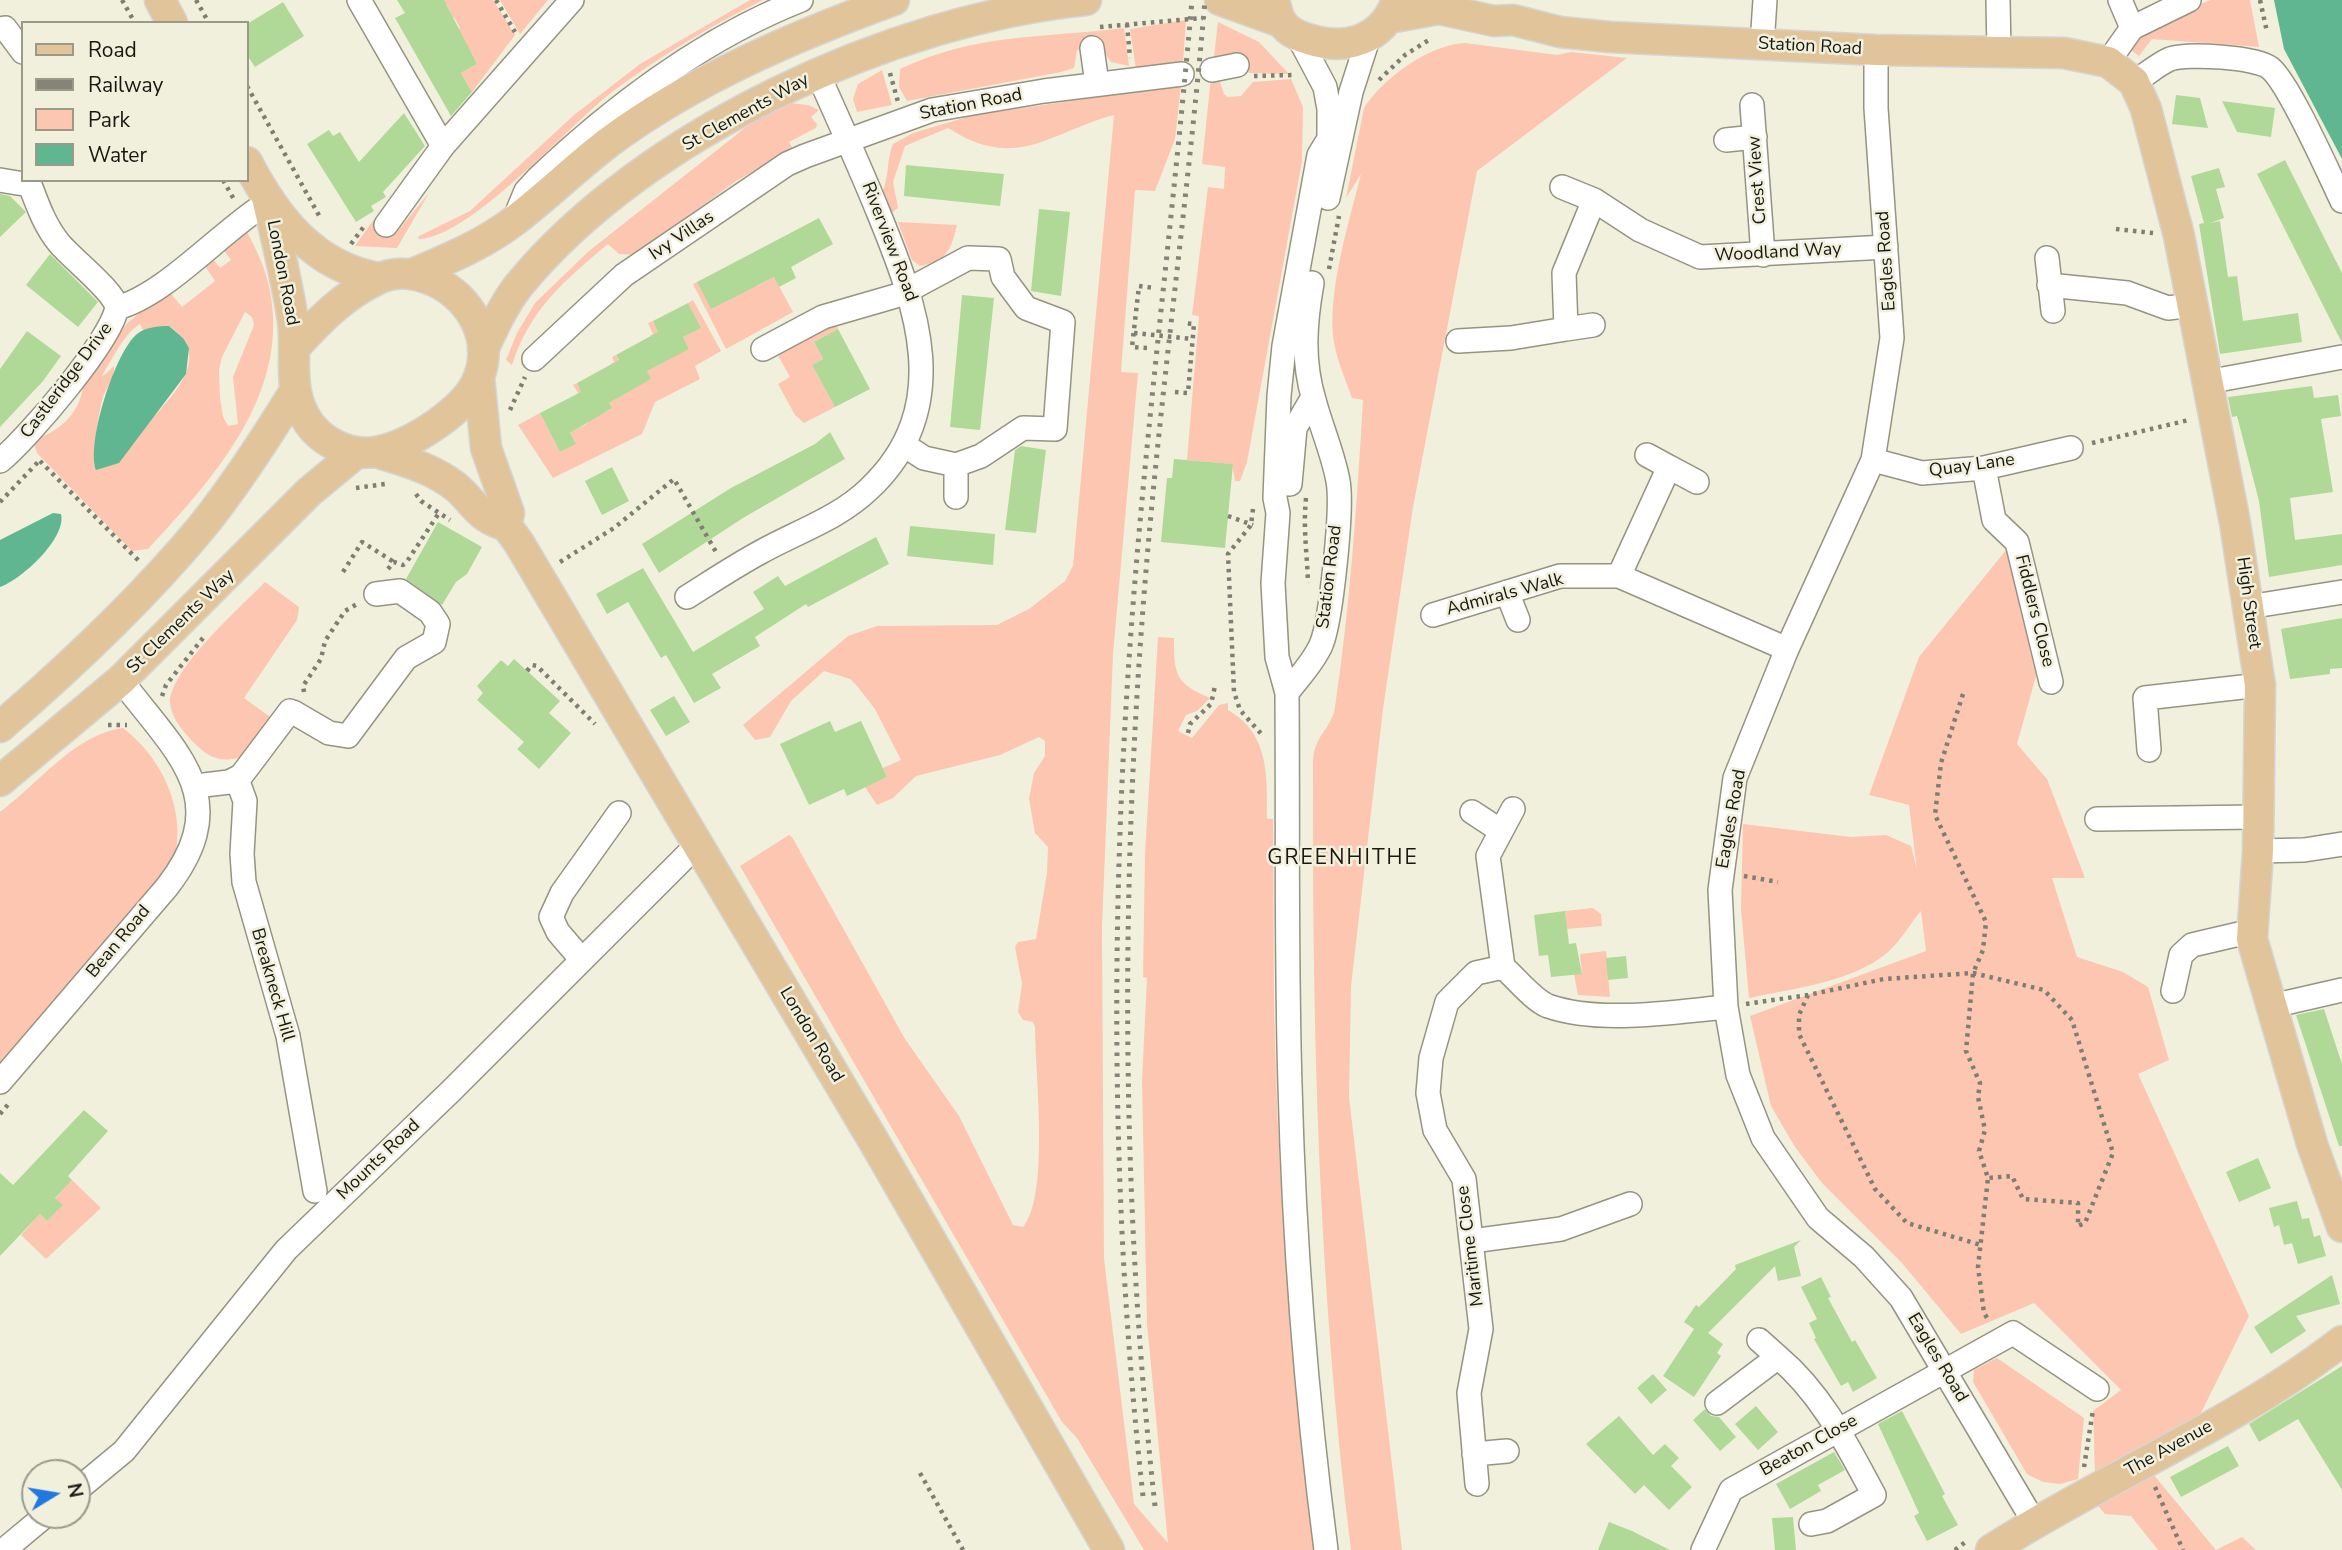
<!DOCTYPE html>
<style>
body{margin:0}
#map{position:relative;width:2342px;height:1550px;overflow:hidden;background:#f1f0dd;font-family:"Nunito Sans",sans-serif}
canvas{display:block}
.legend{position:absolute;left:21px;top:21px;width:228px;height:161px;box-sizing:border-box;background:#f1f0dd;border:2px solid #9a9a8b;margin:0;padding:9px 12px;list-style:none;font-size:21px;color:#181811}
.legend li{display:flex;align-items:center;gap:14px;height:35px}
.legend b{width:35px;border:2px solid #9a9a8b}
.north{position:absolute;left:21px;top:1459px;width:70px;height:70px;box-sizing:border-box;background:#f1f0dd;border:2px solid #9a9a8b;border-radius:50%;rotate:79deg;font-size:19px;font-weight:700;line-height:28px;text-align:center;color:#181811}
.north::after{content:'';display:block;margin:auto;width:24px;height:32px;background:#2278e2;clip-path:polygon(50% 0,100% 100%,50% 72%,0 100%)}
</style>
<div id="map">
<canvas width="2342" height="1550"></canvas>
<ul class="legend">
<li><b style="height:9px;background:#e2c49b"></b>Road</li>
<li><b style="height:9px;background:#848477"></b>Railway</li>
<li><b style="height:19px;background:#fdc6b1"></b>Park</li>
<li><b style="height:19px;background:#61b692"></b>Water</li>
</ul>
<div class="north">N</div>
</div>
<script>
const g = document.querySelector('canvas').getContext('2d');
g.lineJoin = 'round';
function paint(path, color) {
  g.fillStyle = color;
  g.fill(path, 'evenodd');
}
function strokePath(path, color, width, dash) {
  g.strokeStyle = color;
  g.lineWidth = width;
  g.lineCap = dash ? 'butt' : 'round';
  g.setLineDash(dash || []);
  g.stroke(path);
}
function write(font, color, halo, rows, align = 'center') {
  g.font = font + ' "Nunito Sans",sans-serif';
  g.lineWidth = 5;
  g.setLineDash([]);
  g.textBaseline = 'middle';
  g.strokeStyle = halo;
  g.fillStyle = color;
  for (const [text, x, y, turn = 0] of rows) {
    g.save();
    g.translate(x, y);
    g.rotate((+turn || 0) * Math.PI / 180);
    g.textAlign = isNaN(turn) ? turn : align;
    if (halo) g.strokeText(text, 0, 0);
    g.fillText(text, 0, 0);
    g.restore();
  }
}
paint(new Path2D(`
 M437 0H493L515 35 472 92 461 73 477 64 470 51 449 34 460 28 454 17 442 24 440 20 451 13 447 5 442 8Z
 M500 0H548L520 34Z
 M750 0H763C710 26 659 57 612 92 568 126 469 239 418 239L419 236 470 211 574 115 640 64Z
 M2211 0H2250L2259 47 2152 39 2139 56 2131 50C2140 21 2185 11 2211 0Z
 M1186 20 1183 62 1136 69 1130 29Z
 M1218 22 1259 42 1289 74 1249 73 1243 57H1214Z
 M1124 28 1129 66 1111 62 1106 55 1102 56 1101 47 1077 50 1074 68 1061 72 907 101 899 87 900 69C976 33 1044 38 1124 28Z
 M1465 43 1557 55 1571 52 1627 58 1477 171 1413 507 1383 709 1351 986 1349 1097 1402 1550H1351C1318 1284 1312 1027 1313 760 1315 734 1332 728 1335 707 1350 606 1357 503 1363 400L1352 398C1345 378 1335 356 1333 335 1329 286 1349 222 1361 174L1346 198 1364 108C1382 79 1430 44 1465 43Z
 M882 70 892 105 857 112 853 99 858 84Z
 M1211 77 1219 79 1224 94 1228 97 1241 96 1253 82 1291 79 1303 107 1302 161 1247 462 1240 481H1235L1232 464 1187 460 1199 316 1192 315 1208 187 1224 189 1225 167 1202 164Z
 M1181 85 1175 139 1155 191 1135 190 1121 372 1138 373 1113 654 1102 927 1104 1259 1134 1504 1168 1543 1147 1324 1142 1081 1147 978 1143 977 1145 854 1158 637 1174 638C1174 675 1175 683 1210 698L1197 711 1186 715 1178 731 1192 738 1219 705 1228 703V710C1270 734 1267 777 1267 819H1273C1274 894 1273 968 1275 1042 1279 1212 1295 1381 1314 1550H1144L1077 1438 1062 1422 740 866 789 835 792 837 905 1039 959 1116 1013 1225 1023 1227C1050 1195 1035 1072 1035 1027L1033 1022 1023 1020 1018 1012 1022 984 1015 947 1018 942 1036 939 1047 873 1048 847 1035 833 1029 799 1034 773 1045 756V741L1039 737 1000 755 916 776 893 798 877 805 865 787 887 777 883 768 901 760 875 709 857 686 850 679 824 671 791 701 770 737 755 740 743 725 848 636 877 626 997 625 1029 609 1065 581 1073 566 1114 115C1048 133 1017 172 948 128L905 146 893 182 898 208 888 216 880 197C891 175 885 165 893 144L913 133 974 115Z
 M789 103 808 105 819 110 811 117 817 124 816 128 789 142 793 149 736 181 636 255 619 254 608 244C564 281 530 309 512 365L506 360 517 333 535 303 589 251 750 124Z
 M429 193 397 248 355 246 375 218 395 234Z
 M898 222 957 225C951 250 947 261 920 266L912 260Z
 M244 226C252 242 261 258 266 275 298 385 217 475 148 549L132 551 37 453 34 443C40 436 46 436 53 431 72 420 84 400 83 379L121 329 167 289 182 307 215 281 205 266 213 259 220 268 231 260 221 246 236 240ZM245 312 252 317 254 325 233 377 238 424 228 426 223 417 220 398 219 370 222 357ZM140 324 143 330 169 326C215 357 172 395 148 424 141 432 133 447 124 453 116 459 104 462 94 466 95 444 97 418 103 397 107 386 115 378 114 366L102 377 103 374C114 356 124 334 140 324Z
 M743 260 757 286 774 277 793 312 726 349 693 284 697 282 711 308 747 290 733 263Z
 M693 300 721 351 695 366 700 379 655 402 642 434 553 478 518 425 540 413 560 452 575 444 570 433 588 423 574 396 578 393 573 385 577 383 591 410 603 413 611 409 609 403 626 393 611 364 614 362 612 357 616 355 633 388 650 379 647 371 664 362 650 336 653 334 648 323 653 321 671 357 689 349 683 337 700 328 688 303Z
 M834 320 838 329 814 342 823 359 812 365 835 407 804 423 795 415 778 384 790 377 776 352Z
 M2007 549 2036 676 2017 744 2047 779 2085 878H2052L2077 957 2123 972 2148 987 2169 1060 2138 1074 2249 1316 2197 1421 2095 1474 2093 1411 2121 1390 2034 1303 1961 1334 1902 1263 1822 1183 1795 1147 1771 1106 1750 1016 1926 951 1921 911C1910 924 1900 942 1887 953 1850 983 1794 988 1749 998L1741 909 1743 824 1851 837 1886 835 1911 846 1917 870 1909 805 1869 795 1919 657Z
 M265 582 299 607 297 620 244 698 273 719 239 764 238 758C216 763 206 755 191 740 182 730 171 717 170 703 169 670 242 606 265 582Z
 M123 728C166 761 191 820 170 871L0 1072V812C38 784 75 734 123 728Z
 M1593 908 1601 914 1602 926 1567 929 1565 911Z
 M1606 951 1610 997 1578 995 1574 974 1582 973 1580 954Z
 M72 1180 101 1208 46 1259 21 1235 40 1214 47 1221 62 1205 55 1198Z
 M1997 1358 2084 1418 2078 1479 2060 1484 2043 1482 2027 1474 1973 1382 1974 1370Z
 M2153 1474 2216 1550 2242 1537 2256 1550H2158L2131 1516 2105 1514 2090 1496Z`), '#fdc6b1');
paint(new Path2D(`
 M2274 0H2342V159L2284 49Z
 M169 326 183 338 189 348 186 374 119 463 96 470C86 443 115 352 137 334 145 327 159 326 169 326Z
 M53 513 61 514C67 538 21 580 0 587V540Z`), '#61b692');
paint(new Path2D(`
 M397 0H444L477 64 461 73 472 92 451 116 395 18 405 13Z
 M283 2 304 36 255 67 247 55V24Z
 M2176 95 2200 98 2208 128 2172 124Z
 M2222 101 2275 108 2271 137 2237 132Z
 M404 113 425 146 383 192 386 197 371 206 374 211 356 222 307 144 329 130 333 136 340 132 359 162Z
 M2285 160 2342 273V343L2257 174Z
 M906 165 1004 174 1000 206 904 196Z
 M2219 168 2225 187 2216 189 2224 218 2210 223 2220 221 2228 277 2237 276 2243 321 2298 313 2302 342 2220 354 2199 224 2204 223 2191 176Z
 M0 194 10 196 26 212 0 237Z
 M1039 209 1070 212 1061 296 1031 291Z
 M819 218 833 244 791 267 796 278 779 287 774 277 711 309 697 282Z
 M50 254 98 302 78 327 26 285Z
 M962 295 994 298 980 430 950 427Z
 M688 303 701 328 683 337 689 349 647 371 651 379 609 403 612 408 570 433 576 444 560 452 540 413 581 392 577 383 619 360 616 355 658 332 653 321Z
 M838 329 870 389 835 407 812 365 823 359 814 342Z
 M27 331 61 356 43 381 0 427V369Z
 M2312 386 2314 398 2338 395 2341 416 2321 419 2333 492 2290 498 2295 540 2342 534V565L2269 577 2259 501 2237 416 2232 417 2228 397Z
 M830 432 845 459 743 518 659 573 642 544 731 488 815 444Z
 M1021 446 1046 450 1036 533 1005 530 1015 450Z
 M1174 459 1233 464 1225 548 1161 542 1167 478H1172Z
 M612 467 629 501 602 515 585 481Z
 M438 522 482 547 467 574 456 582 442 605 406 579Z
 M910 526 995 534 993 565 907 556Z
 M876 537 889 564 808 607 806 604 755 637 760 646 712 674 721 688 694 703 666 655 661 658 628 602 607 614 596 594 643 568 693 652 764 609 753 592 778 576 785 586Z
 M2342 618V668L2330 669V674L2290 679 2281 629Z
 M514 659 560 701 549 713 571 733 539 769 517 749 524 742 477 700 483 693 477 686 501 660 508 666Z
 M674 696 690 722 666 736 650 710Z
 M830 721 835 732 861 721 887 777 847 796 844 789 809 805 780 744Z
 M1565 911 1569 944 1576 943 1582 974 1551 977 1548 955 1539 956 1534 915Z
 M1626 956 1628 978 1608 980 1606 958Z
 M2324 1009 2342 1064V1146H2339L2296 1015Z
 M84 1110 108 1131 68 1176 72 1180 55 1198 63 1205 47 1221 40 1214 0 1256V1173L13 1185Z
 M2258 1158 2271 1188 2239 1202 2226 1172Z
 M2297 1201 2302 1219 2309 1218 2314 1237 2320 1235 2326 1256 2298 1264 2292 1243 2284 1245 2279 1225 2274 1227 2269 1208Z
 M1801 1240 1794 1247 1801 1276 1778 1281 1775 1266 1708 1333 1723 1344 1717 1353 1721 1356 1694 1397 1663 1376 1694 1329 1684 1322 1696 1305 1699 1307 1736 1269 1735 1265Z
 M2332 1275 2340 1304 2296 1316 2306 1331 2271 1354 2254 1327Z
 M1821 1277 1831 1297 1828 1298 1852 1342 1855 1340 1877 1378 1853 1392 1848 1382 1841 1386 1814 1339 1816 1338 1809 1323 1817 1319 1801 1287Z
 M2342 1366V1490L2298 1419 2259 1442 2249 1424Z
 M1653 1374 1667 1390 1651 1404 1637 1388Z
 M1756 1406 1778 1432 1758 1450 1735 1424Z
 M1705 1409 1711 1416 1719 1417 1736 1437 1720 1451 1693 1420Z
 M1902 1411 1945 1494 1942 1496 1958 1525 1927 1541 1914 1516 1919 1513 1878 1424Z
 M1619 1416 1653 1455 1665 1444 1679 1458 1671 1466 1692 1487 1669 1510 1644 1485 1635 1494 1586 1444Z
 M2228 1446 2239 1466 2181 1497 2170 1477Z
 M1834 1452 1845 1470 1818 1485 1821 1491 1790 1509 1776 1484Z
 M1793 1517 1796 1550H1775L1772 1518Z
 M1609 1522 1632 1531 1670 1550H1598Z`), '#b0d997');
const minor = new Path2D(`
 M359 0 443 146
 M1998 0 1999 52
 M2120 0 2132 28
 M0 29 5 28 23 52
 M1298 36 1325 87 1329 109V152
 M1762 45 1765 0
 M1092 48 1097 84
 M1876 50V108L1892 338 1873 460 1787 649 1735 778 1720 890 1726 1007 1738 1075 1763 1138 1818 1218 1864 1257 1901 1298 2034 1522
 M2108 62 2132 28 2189 0
 M1212 70 1237 65
 M2134 82C2146 75 2158 64 2170 59 2188 53 2256 57 2270 68 2289 83 2329 174 2342 201
 M1752 105 1763 255
 M1726 140 1755 137
 M0 180 30 185C38 206 45 226 59 243 72 259 113 290 117 307 112 340 28 438 0 461
 M1562 187 1594 200
 M1328 198 1351 92 1369 36
 M514 220 526 191 538 178C615 105 702 39 801 0
 M386 225 443 146 572 0
 M2047 258 2053 311
 M2049 285 2127 293 2168 308 2192 305
 M117 308C166 295 222 230 268 202
 M1566 329 1593 325
 M1458 341 1511 338 1566 329 1564 273 1594 200 1640 230 1700 257 1886 247
 M763 349 823 317 899 295 968 258 999 259 1003 277 1026 308 1063 322 1055 429 1023 428 981 456 956 465
 M534 359 624 275 787 164 805 156 932 110 1044 91 1182 74
 M2207 382 2342 357
 M904 445 924 458 956 465V497
 M1647 455 1669 467
 M1873 460 1922 473 1984 468 2071 448
 M1984 468 1994 520 2017 542 2051 682
 M1290 484 1295 428 1313 397
 M1619 576 1669 467 1697 482
 M1507 592 1518 620
 M687 597C711 582 735 566 759 553 796 532 838 519 869 489 955 408 917 307 879 214 860 167 839 121 818 74
 M2248 607 2342 592
 M1433 615 1560 576H1619L1787 649
 M1287 693C1298 678 1313 663 1321 645 1331 622 1343 507 1338 481 1333 453 1321 427 1314 400 1302 360 1305 323 1312 283
 M293 712 329 733 348 736 406 658 434 642 438 624 430 612 400 591 376 594
 M2149 750 2145 698 2260 685
 M237 779 245 801 242 854 244 882 288 1036 315 1191
 M196 786 229 782 241 776 290 711
 M1513 809 1488 856 1503 967C1516 978 1533 1000 1548 1006 1600 1024 1673 1012 1726 1007
 M1472 812 1501 831
 M2097 819 2257 817
 M2258 851 2304 850 2342 844
 M582 960 558 932 551 917 562 893 619 813
 M2173 991 2181 955 2192 945 2252 931
 M2272 1006 2342 990
 M0 1082 167 887C236 798 176 753 121 680
 M1472 1241 1561 1229 1630 1204
 M1759 1340 1778 1357
 M1717 1403 1778 1357C1822 1394 1847 1445 1874 1495L1827 1521 1811 1524
 M1474 1454 1507 1451
 M1477 1484 1469 1393 1481 1329 1464 1179 1435 1130 1428 1093 1431 1058 1447 1002 1476 973 1503 967
 M77 1490 124 1451 286 1250 451 1091 698 844
 M4 1550 46 1515
 M1326 1550C1306 1396 1294 1241 1290 1085 1286 955 1288 824 1287 693L1277 657 1273 583 1278 513 1275 498 1279 396 1284 346 1319 155 1327 142
 M1703 1550 1731 1490 2013 1333 2097 1389`);
const major = new Path2D(`
 M160 0 172 23
 M1220 0 1281 22
 M1274 0C1276 6 1277 15 1281 21 1286 30 1298 36 1308 39 1345 51 1383 41 1397 0
 M1389 18 1439 9 1494 21 1513 20 1560 32 1610 37 1876 50 2064 53 2108 62 2134 82 2146 109 2179 236 2235 523 2260 685 2258 851 2252 939 2312 1144 2342 1227
 M247 162C276 218 314 267 379 278
 M268 202C277 241 287 281 293 321 297 353 288 386 304 415 318 442 351 458 380 451 412 444 467 410 479 377 494 337 469 297 434 281 415 273 397 270 378 279 344 295 321 319 296 346
 M415 273C450 258 484 244 514 221 547 196 576 167 609 142 694 79 795 36 894 0
 M483 350C493 328 504 304 519 285 644 133 893 19 1086 0
 M479 377 486 448 509 513 506 525
 M376 452C404 461 432 468 456 487 475 503 480 520 506 525L519 543 876 1145 1109 1550
 M0 727C71 666 141 600 201 528 236 485 266 438 295 391
 M0 781 121 680 309 492 355 454
 M1991 1550C2105 1477 2234 1425 2342 1341`);
strokePath(minor, '#959482', 26);
strokePath(major, '#d5d5d4', 33);
strokePath(new Path2D(`
 M122 0 135 23
 M196 0 209 23
 M496 0 515 32
 M2260 0 2267 32
 M1127 24 1130 58
 M1100 27 1203 18
 M890 73 898 102
 M1254 76 1294 75
 M1379 80 1405 55 1432 38
 M247 86 321 219
 M223 180 235 201
 M2116 229 2153 233
 M351 244 365 225
 M1329 269 1339 216
 M1147 348 1132 347 1139 286 1154 288
 M1175 392 1188 393 1194 324 1183 323
 M510 410 525 377
 M2092 443 2189 420
 M40 461 139 561
 M356 488 385 484
 M416 494 421 501 450 520
 M1306 498C1303 530 1307 551 1308 583
 M0 502 40 460
 M1253 509 1251 525 1228 554 1234 692 1240 710 1264 737
 M1228 516 1253 525
 M560 562 614 528 674 479 716 552
 M388 569 394 562 403 565 406 563 439 513
 M343 572 362 542 394 562
 M527 671 532 665 537 666 595 724
 M304 692 303 686 321 659 325 641 345 611 357 604
 M1963 694 1941 763 1935 815 1986 922 1983 950 1973 973 1966 1051 1980 1083 1978 1097 1985 1130 1979 1151 1988 1178 1978 1267 1984 1313 1989 1321
 M162 696 166 685 203 638
 M108 725H127
 M1188 733 1190 724 1211 704 1215 686
 M1744 876 1778 882
 M1808 995 1799 1015V1034L1875 1189 1907 1223 1981 1245
 M1746 1004 1808 995 1884 979 1973 973 2044 990 2072 1020 2113 1153 2085 1223 2078 1226V1203L2023 1199 2012 1176 1988 1178
 M0 1114 11 1101
 M2084 1467 2093 1410
 M920 1473 963 1550
 M2155 1487 2183 1550
 M1955 1550 1968 1540`), '#7f7e72', 4.5, [3.5, 5]);
strokePath(minor, '#fff', 23);
strokePath(major, '#e2c49b', 30);
strokePath(new Path2D(`
 M1143 1496C1112 1219 1110 939 1129 660 1144 440 1173 220 1192 0
 M1155 1506C1120 1192 1120 873 1147 559 1163 372 1189 187 1205 0`), '#848477', 5, [3.5, 7]);
strokePath(new Path2D(`
 M1134 333 1193 339`), '#7f7e72', 4.5, [3.5, 5]);
write('18px', '#181811', '#f1f0dd', [
 ["Station Road",1810,47,3],
 ["Station Road",971,105,-11],
 ["St Clements Way",746,113,-29],
 ["Crest View",1758,180,-94],
 ["Ivy Villas",682,236,-34],
 ["Riverview Road",889,242,69],
 ["Woodland Way",1778,253,-3],
 ["Eagles Road",1887,261,-94],
 ["London Road",282,273,79],
 ["Castleridge Drive",67,381,-53],
 ["Quay Lane",1972,466,-8],
 ["Station Road",1330,577,-83],
 ["Admirals Walk",1505,595,-15],
 ["High Street",2248,603,82],
 ["Fiddlers Close",2034,611,76],
 ["St Clements Way",181,622,-44],
 ["Eagles Road",1732,819,-80],
 ["Bean Road",119,942,-50],
 ["Breakneck Hill",272,985,74],
 ["London Road",811,1035,59],
 ["Mounts Road",379,1160,-44],
 ["Maritime Close",1471,1246,-97],
 ["Eagles Road",1937,1358,59],
 ["Beaton Close",1809,1446,-29],
 ["The Avenue",2169,1449,-29]
]);
g.letterSpacing = '2px';
write('21px', '#181811', '#f1f0dd', [
 ["GREENHITHE",1343,859]
]);
g.letterSpacing = '0px';
</script>
